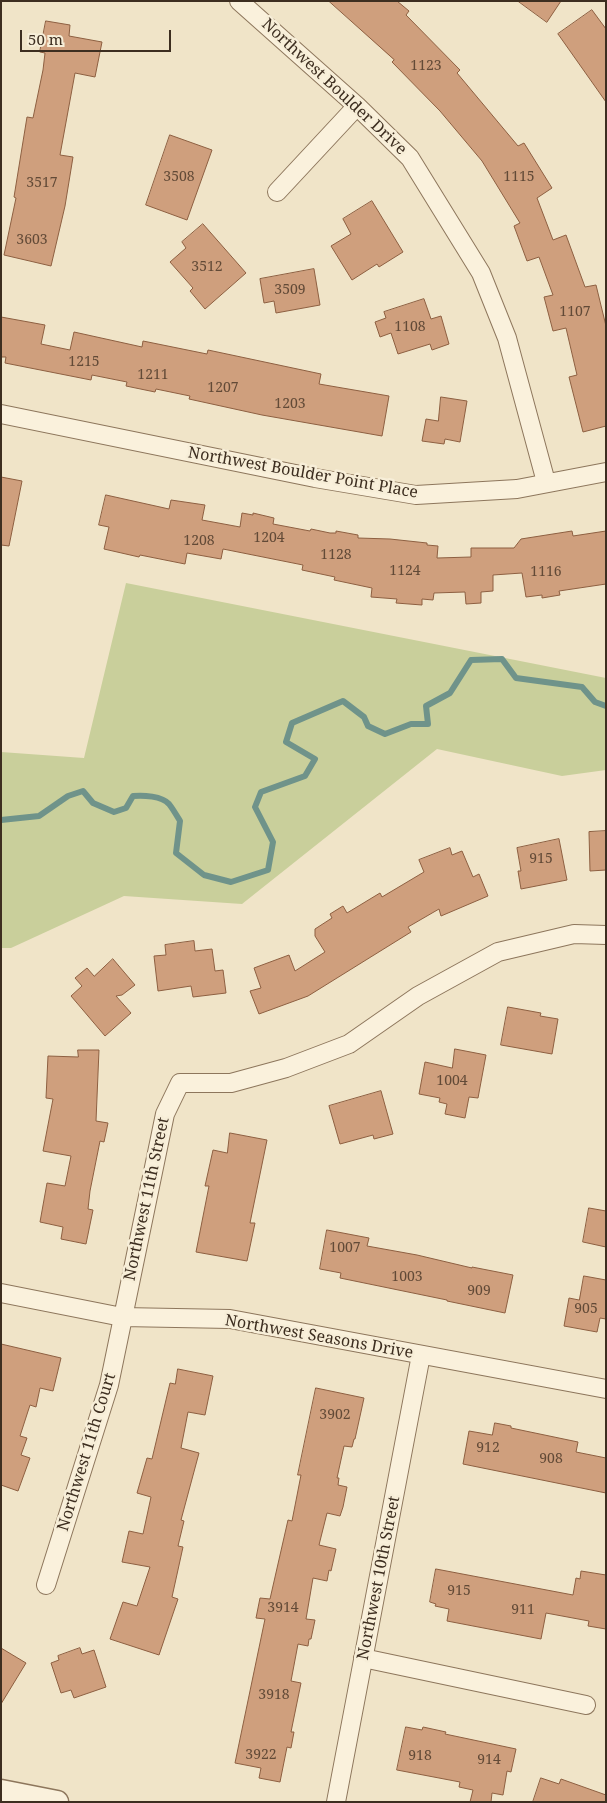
<!DOCTYPE html>
<style>
body{margin:0}
#map{position:relative;width:607px;height:1803px;overflow:hidden;background:#f0e4c8;font-family:"Noto Serif",serif}
canvas{display:block}
.frame{position:absolute;inset:0;border:2px solid #3d2e20;pointer-events:none}
.scale{position:absolute;left:20px;top:30px;width:151px;height:22px;box-sizing:border-box;border:2px solid #3d2e20;border-top:0;padding-left:6px;font-size:15px;line-height:18px;white-space:nowrap;color:#3d2e20;-webkit-text-stroke:4px #f7eed8;paint-order:stroke}
</style>
<div id="map">
<canvas width="607" height="1803"></canvas>
<div class="frame"></div>
<div class="scale">50 m</div>
</div>
<script>
const g = document.querySelector('canvas').getContext('2d');
g.lineJoin = 'round';
function paint(path, color) {
  g.fillStyle = color;
  g.fill(path, 'evenodd');
}
function strokePath(path, color, width, dash) {
  g.strokeStyle = color;
  g.lineWidth = width;
  g.lineCap = dash ? 'butt' : 'round';
  g.setLineDash(dash || []);
  g.stroke(path);
}
function write(font, color, halo, rows, align = 'center') {
  g.font = font + ' "Noto Serif",serif';
  g.lineWidth = 5;
  g.setLineDash([]);
  g.textBaseline = 'middle';
  g.strokeStyle = halo;
  g.fillStyle = color;
  for (const [text, x, y, turn = 0] of rows) {
    g.save();
    g.translate(x, y);
    g.rotate((+turn || 0) * Math.PI / 180);
    g.textAlign = isNaN(turn) ? turn : align;
    if (halo) g.strokeText(text, 0, 0);
    g.fillText(text, 0, 0);
    g.restore();
  }
}
paint(new Path2D(`
 M126 583 606 678V770L562 776 437 749 242 904 124 896 11 948H1V752L84 758Z`), '#c9cf9b');
strokePath(new Path2D(`
 M1 820 39 816 68 796 83 791 93 803 114 812 126 808 133 796C143 795 162 796 169 804 173 809 177 816 180 821L176 853 204 875 231 882 268 870 273 842 255 807 261 792 305 776 315 759 286 742 292 723 343 701 364 717 368 726 385 734 411 724H428L426 706 450 693 471 660 502 659 516 678 582 687 595 702 606 706`), '#6f938a', 6);
const building = new Path2D(`
 M329 1H397L409 11 406 15 460 70 457 73 518 146 524 143 552 188 537 198 553 240 566 235 585 287 596 285 606 326V426L583 432 569 377 577 375 566 328 553 331 544 297 553 295 539 257 527 261 514 226 520 223 482 161 440 111 392 62 394 60Z
 M518 1H561L547 22Z
 M592 10 606 29V102L558 34Z
 M46 21 70 25 69 36 102 42 95 77 75 73 60 155 73 157 65 206 51 266 4 255 16 198 14 197 27 117 33 118 43 70 45 53 40 52Z
 M170 135 212 150 187 220 146 205Z
 M372 201 403 252 379 267 377 264 352 280 331 246 351 234 343 219Z
 M203 224 246 273 205 309 190 291 193 288 170 262 186 248 182 242Z
 M314 269 320 305 276 313 274 301 264 303 260 279Z
 M424 299 431 319 441 316 449 344 432 350 430 344 398 354 391 333 380 337 375 322 386 318 384 312Z
 M1 317 45 325 41 344 70 350 74 332 142 347 143 341 207 354 208 350 321 374 319 384 389 396 382 436 262 415 189 399 190 396 156 389 155 392 126 386 127 382 92 375 91 380 5 363 6 357H1Z
 M441 397 467 401 460 442 445 439 444 444 422 441 426 419 438 421Z
 M1 477 22 481 9 546 1 545Z
 M106 495 169 509 171 500 205 505 202 520 240 527 242 513 253 515V513L274 518 273 524 310 531 311 529 330 533H336V531L358 535V538L390 539 427 543V545L438 546 437 558 471 557V548H514L521 539 572 531 573 536 606 531V584L559 591 560 595 542 598V595L526 597 522 573 493 575V591L481 592V603L466 604 465 592 434 593 433 600 422 599V605L396 603 397 599 371 597 372 588 334 580 335 577 302 570 303 565 223 549 221 559 187 553 185 564 140 555 139 557 104 549 109 527 99 525Z
 M606 831V870L590 871 589 832Z
 M559 839 567 880 521 889 518 871H521L517 848Z
 M450 848 452 855 462 851 473 877 479 874 488 896 441 916 439 909 408 927 411 932 308 996 259 1014 250 991 261 988 254 968 289 955 295 971 325 952 315 936V929L332 918 330 914 343 906 347 913 380 893 382 897 424 872 419 860Z
 M194 941 195 951 212 949 215 971 223 970 226 993 193 997 191 986 158 991 154 956 166 955 165 945Z
 M113 959 135 985 122 995 116 996 131 1013 105 1036 71 996 82 986 75 978 87 968 94 976Z
 M508 1007 541 1013 540 1016 558 1019 552 1054 501 1045Z
 M455 1049 486 1055 478 1098 469 1097 465 1118 445 1114 447 1104 439 1102 440 1098 419 1094 425 1062 452 1068Z
 M78 1050H99L96 1121 108 1123 104 1142 100 1141 90 1191 88 1209 93 1210 86 1244 61 1239 63 1227 40 1222 47 1183 65 1186 71 1156 43 1151 53 1099 46 1098 48 1056 78 1057Z
 M381 1091 393 1134 374 1139 373 1135 340 1144 329 1106Z
 M230 1133 267 1140 250 1223H255L247 1261 196 1252 209 1186H205L213 1150 227 1153Z
 M589 1208 606 1211V1247L583 1242Z
 M327 1230 369 1238 367 1246 417 1255 472 1268V1267L513 1275 505 1313 447 1301V1300L340 1278 341 1273 320 1269Z
 M584 1276 606 1280V1319L600 1318 597 1332 564 1326 569 1298 579 1300Z
 M1 1344 61 1358 53 1391 40 1388 36 1407 30 1405 20 1436 27 1438 21 1455 30 1458 18 1491 1 1485Z
 M178 1369 213 1376 205 1415 188 1412 181 1448 199 1453 181 1520 184 1521 178 1546 183 1547 172 1597 178 1599 159 1655 110 1639 123 1602 137 1606 150 1567 122 1562 129 1531 143 1534 151 1497 137 1493 147 1458 152 1459 170 1383 175 1384Z
 M316 1388 364 1398 355 1439H354L352 1447 344 1446 337 1478H339L338 1485 347 1487 343 1507 340 1516 327 1513 319 1545 336 1549 331 1571 329 1570 327 1581 313 1578 306 1619 315 1620 311 1639H309L308 1646 298 1644 291 1681 301 1683 291 1732H294L291 1748 287 1747 280 1782 259 1778 261 1768 235 1763 265 1619 256 1618 260 1598 270 1599 288 1520 292 1521 301 1475H298Z
 M495 1423 511 1426V1428L578 1442 576 1452 606 1458V1493L463 1464 469 1431 492 1435Z
 M436 1569 573 1595 576 1578 580 1579 581 1571 606 1575V1629L588 1626 589 1621 546 1613 541 1639 447 1621 449 1609 435 1606 436 1604 430 1602Z
 M1 1648 26 1663 1 1704Z
 M80 1648 82 1654 94 1650 106 1687 74 1698 71 1690 61 1693 51 1663 59 1660 58 1656Z
 M406 1727 422 1730 423 1727 446 1732 445 1734 516 1749 511 1772 507 1771 503 1795 492 1793 491 1802H470L473 1790 459 1787 460 1782 397 1770Z
 M541 1778 559 1784 561 1779 606 1795V1802H533Z`);
paint(building, '#cf9f7d');
strokePath(building, '#8d5f41', 1);
const minor = new Path2D(`
 M239 1 357 106 410 158 481 273 507 338 546 482
 M277 192 357 106
 M1 414 315 478 416 495 517 489 606 472
 M1 1293 122 1317 230 1319 606 1389
 M46 1585 109 1385 165 1114 180 1083H231L286 1068 349 1044 418 996 498 952 574 934 606 935
 M363 1658 586 1705
 M336 1802 421 1355`);
const tertiary = new Path2D(`
 M1 1791 57 1802`);
strokePath(minor, '#8d765c', 20);
strokePath(tertiary, '#8d765c', 25);
strokePath(minor, '#faf1dc', 18);
strokePath(tertiary, '#faf1dc', 22);
write('14px', '#624a37', null, [
 ["1123",426,66],
 ["3508",179,177],
 ["1115",519,177],
 ["3517",42,183],
 ["3603",32,240],
 ["3512",207,267],
 ["3509",290,290],
 ["1107",575,312],
 ["1108",410,327],
 ["1215",84,362],
 ["1211",153,375],
 ["1207",223,388],
 ["1203",290,404],
 ["1204",269,538],
 ["1208",199,541],
 ["1128",336,555],
 ["1124",405,571],
 ["1116",546,572],
 ["915",541,859],
 ["1004",452,1081],
 ["1007",345,1248],
 ["1003",407,1277],
 ["909",479,1291],
 ["905",586,1309],
 ["3902",335,1415],
 ["912",488,1448],
 ["908",551,1459],
 ["915",459,1591],
 ["3914",283,1608],
 ["911",523,1610],
 ["3918",274,1695],
 ["3922",261,1755],
 ["918",420,1756],
 ["914",489,1760]
]);
write('16px', '#3d2e20', '#f7eed8', [
 ["Northwest Boulder Drive",334,87,43],
 ["Northwest Boulder Point Place",303,473,10],
 ["Northwest 11th Street",147,1199,-78],
 ["Northwest Seasons Drive",319,1337,10],
 ["Northwest 11th Court",87,1452,-73],
 ["Northwest 10th Street",379,1578,-79]
]);
</script>
